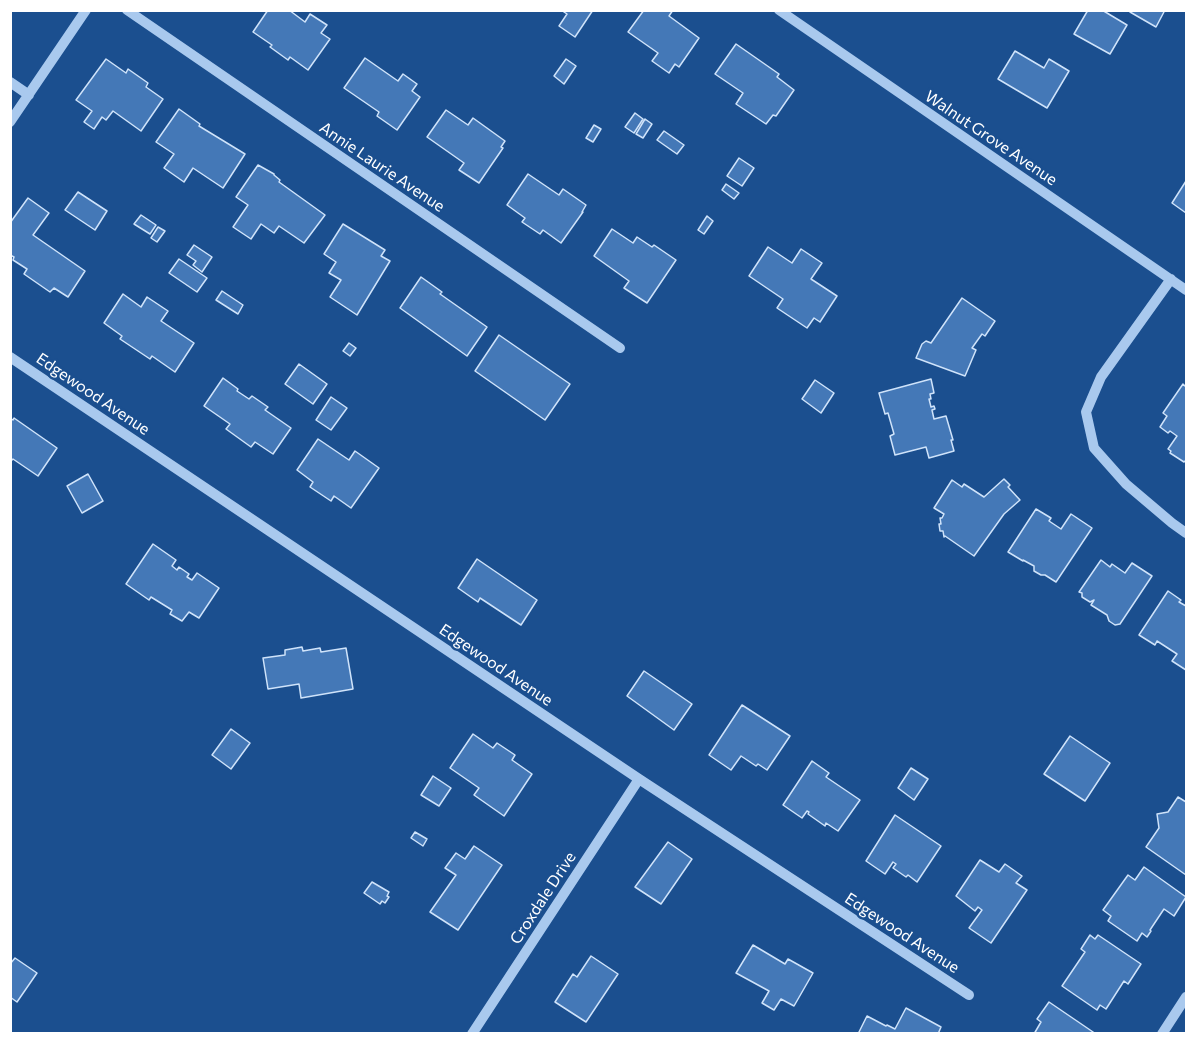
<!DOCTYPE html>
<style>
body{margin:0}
#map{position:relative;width:1197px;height:1044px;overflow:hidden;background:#1b4f8f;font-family:Commissioner,sans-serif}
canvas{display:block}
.frame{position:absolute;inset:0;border:12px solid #fff;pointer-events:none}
</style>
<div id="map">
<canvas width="1197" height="1044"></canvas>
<div class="frame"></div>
</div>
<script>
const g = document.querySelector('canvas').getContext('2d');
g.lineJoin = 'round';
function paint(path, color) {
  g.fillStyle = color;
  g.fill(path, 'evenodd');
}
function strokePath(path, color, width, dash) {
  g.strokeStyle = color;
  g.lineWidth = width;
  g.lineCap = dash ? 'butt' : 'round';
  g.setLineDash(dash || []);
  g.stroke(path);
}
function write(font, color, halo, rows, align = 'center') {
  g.font = font + ' Commissioner,sans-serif';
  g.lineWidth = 5;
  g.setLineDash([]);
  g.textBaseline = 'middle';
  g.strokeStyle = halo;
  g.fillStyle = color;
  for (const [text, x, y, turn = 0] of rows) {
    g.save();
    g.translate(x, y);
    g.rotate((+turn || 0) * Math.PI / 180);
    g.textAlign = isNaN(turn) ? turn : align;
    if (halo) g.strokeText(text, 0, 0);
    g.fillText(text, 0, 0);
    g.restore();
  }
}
const building = new Path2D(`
 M268 10H289L305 22 310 14 327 25 321 33 330 39 308 70 290 57 288 60 270 47 272 45 253 32Z
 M561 10H593L575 37 559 26 567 14Z
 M644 10H673L669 16 699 38 679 67 675 64 669 73 652 61 658 53 628 32Z
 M1088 10H1102L1127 25 1110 54 1074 34Z
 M1131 10H1165L1156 27 1130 12Z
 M736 44 779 74 777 77 794 90 776 116 773 115 766 124 736 104 743 93 715 74Z
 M1015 51 1044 68 1049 59 1069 71 1047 108 998 79Z
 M365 58 398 81 403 74 417 84 412 91 420 97 397 130 377 116 379 112 344 88Z
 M106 59 126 73 128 69 148 83 146 87 163 99 141 131 113 111 106 120 102 117 94 129 84 122 92 111 76 100Z
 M566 59 576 66 564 84 554 76Z
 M179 109 200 124 199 126 245 154 223 188 193 168 184 182 164 168 174 154 156 142Z
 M446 110 468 125 473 118 505 141 501 147 503 148 479 183 459 170 464 163 427 137Z
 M635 113 643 119 634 133 625 127Z
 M645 119 652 124 643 138 636 134Z
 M594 125 601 129 593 142 586 138Z
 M664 131 684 145 677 154 657 140Z
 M739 158 754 168 742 186 727 176Z
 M258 165 274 174V175L280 180 279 182 325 215 304 243 279 226 274 233 261 224 251 239 233 227 248 205 236 197Z
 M528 174 559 195 563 189 586 205 582 212H583L561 243 543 230 540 234 522 222 525 218 507 205Z
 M1186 181V213L1172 203Z
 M726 184 739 193 734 199 722 190Z
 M78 192 107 211 95 230 65 210Z
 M28 198 49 213 33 235 85 271 68 297 54 288 50 292 24 274 27 269 13 260 14 257 10 255V223Z
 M141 215 156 225 150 234 134 224Z
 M707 216 713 221 704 234 698 230Z
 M343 224 385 250 381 256 390 261 357 315 330 297 341 280 329 273 336 262 324 254Z
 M158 227 165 231 157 242 151 238Z
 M612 229 633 243 637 237 652 247 654 245 676 260 647 303 624 288 629 281 594 256Z
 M194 245 212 257 202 272 193 265 196 261 187 255Z
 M768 247 792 263 801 249 822 263 811 279 837 296 820 322 814 318 807 328 777 308 783 299 749 276Z
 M179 259 207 278 197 292 169 273Z
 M421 277 442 292 440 294 487 327 467 356 400 308Z
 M222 291 243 305 238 314 216 300Z
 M123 294 141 307 147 297 168 311 161 321 194 343 175 372 152 356 150 359 120 339 122 336 104 323Z
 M962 298 995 321 985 336 982 334 972 348 976 350 965 376 916 358 922 344 926 341 931 343Z
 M499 335 570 384 545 420 475 371Z
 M349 343 356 348 350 356 343 351Z
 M299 364 327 384 313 404 285 384Z
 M223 378 238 389 237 391 249 399 252 396 268 407 265 410 291 428 273 454 255 442 251 447 226 429 230 424 204 406Z
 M931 379 934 393 930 394 931 399H929L931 407 934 406 935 409 932 410 934 419 946 416 953 440H951L954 451 929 458 926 447 895 455 890 436 894 434 888 413 885 414 879 393Z
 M815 380 834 393 821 413 802 399Z
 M1183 384 1186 387V462L1185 461 1184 462 1170 453 1171 451 1168 449 1177 436 1170 431 1168 433 1160 427 1167 416 1163 413Z
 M331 397 347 408 331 430 316 420Z
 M10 418 13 420 14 418 57 448 38 476 13 459 10 462Z
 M318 439 349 460 355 451 379 468 351 508 334 496 331 501 310 487 313 482 297 470Z
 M88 474 103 501 82 513 67 486Z
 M1004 479 1010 485 1008 487 1020 500 1004 514 974 556 945 536 944 537 943 531H940L939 524H941L940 518H942L944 514 934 508 952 480 962 487 964 484 984 497Z
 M1036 509 1051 518 1049 521 1061 529 1071 514 1092 528 1056 582 1045 575H1041L1034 571V566L1023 560V561L1008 552Z
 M153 544 176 560 172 566 177 570 179 567 189 574 187 577 192 580 197 573 219 588 199 618 189 612 182 621 170 614 172 610 151 597 149 600 126 584Z
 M477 559 537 600 521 625 480 598 478 602 458 588Z
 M1101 560 1110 567 1112 564 1125 573 1132 563 1152 576 1120 624 1115 625 1109 621 1107 615 1091 605 1094 600 1090 602 1082 597V593L1079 592Z
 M1168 591 1181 600 1179 602 1186 606V605V670L1172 661 1177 654 1157 641 1155 645 1139 635Z
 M302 647 303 651 320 648 321 652 346 648 353 689 301 698 299 684 268 689 263 658 285 655V650Z
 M644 671 692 704 674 730 627 696Z
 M742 705 790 736 767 770 758 764 756 766 741 756 731 770 709 755Z
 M231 729 250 743 231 769 212 755Z
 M473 734 493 748 497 743 515 755 512 760 532 774 504 816 474 795 479 788 450 768Z
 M1070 736 1110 763 1085 801 1044 774Z
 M812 761 829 773 826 777 860 800 838 831 826 823 825 826 808 814 809 812 807 811 802 818 783 805Z
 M911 768 928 779 914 800 898 788Z
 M433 776 451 788 439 806 421 795Z
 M1178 797 1186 802V875L1146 847 1159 828 1157 814 1168 812Z
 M895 815 941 846 917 882 908 875 906 877 893 868 896 864 893 862 885 874 866 861Z
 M415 832 427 839 423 846 411 838Z
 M668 842 692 859 661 904 635 887Z
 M474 846 502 865 458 930 430 912 456 875 445 868 456 853 465 859Z
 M980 860 999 872 1005 864 1022 876 1016 883 1027 890 991 943 969 928 982 910 978 907 975 911 956 896Z
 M1144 867 1186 897 1174 916 1164 909 1150 930 1151 931 1147 937 1142 933 1137 941 1108 921 1111 916 1103 910 1128 875 1135 880Z
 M372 882 389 892 387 896 389 897 385 903 382 901 380 904 364 893Z
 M1090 935 1095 939 1098 935 1141 964 1128 984 1124 981 1106 1009 1100 1005 1097 1010 1062 986 1085 952 1081 949Z
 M753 945 785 964 788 959 813 973 794 1006 781 999 774 1010 762 1003 769 991 736 973Z
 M591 956 618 974 586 1022 555 1002 573 974 577 977Z
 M15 958 37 973 17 1002 10 997V964Z
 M1049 1002 1096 1034H1034L1041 1022 1037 1019Z
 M906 1008 941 1027 938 1034H858L867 1016 886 1026 887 1025 895 1029Z`);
paint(building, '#4478b7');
strokePath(building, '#cfe3fa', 1.5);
strokePath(new Path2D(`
 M127 10 620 348
 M779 10 1186 290
 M10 82 29 95
 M10 122 86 10
 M1171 279 1101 377 1086 412 1094 448 1126 484 1172 523 1186 533
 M10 357 639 779 969 995
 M472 1034 639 779
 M1162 1034 1186 997`), '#a9c9ee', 10);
write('16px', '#fff', '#1b4f8f', [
 ["Walnut Grove Avenue",991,138,34],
 ["Annie Laurie Avenue",382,167,34],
 ["Edgewood Avenue",93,394,34],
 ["Edgewood Avenue",496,665,34],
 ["Croxdale Drive",543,898,-57],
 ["Edgewood Avenue",902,933,33]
]);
</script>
